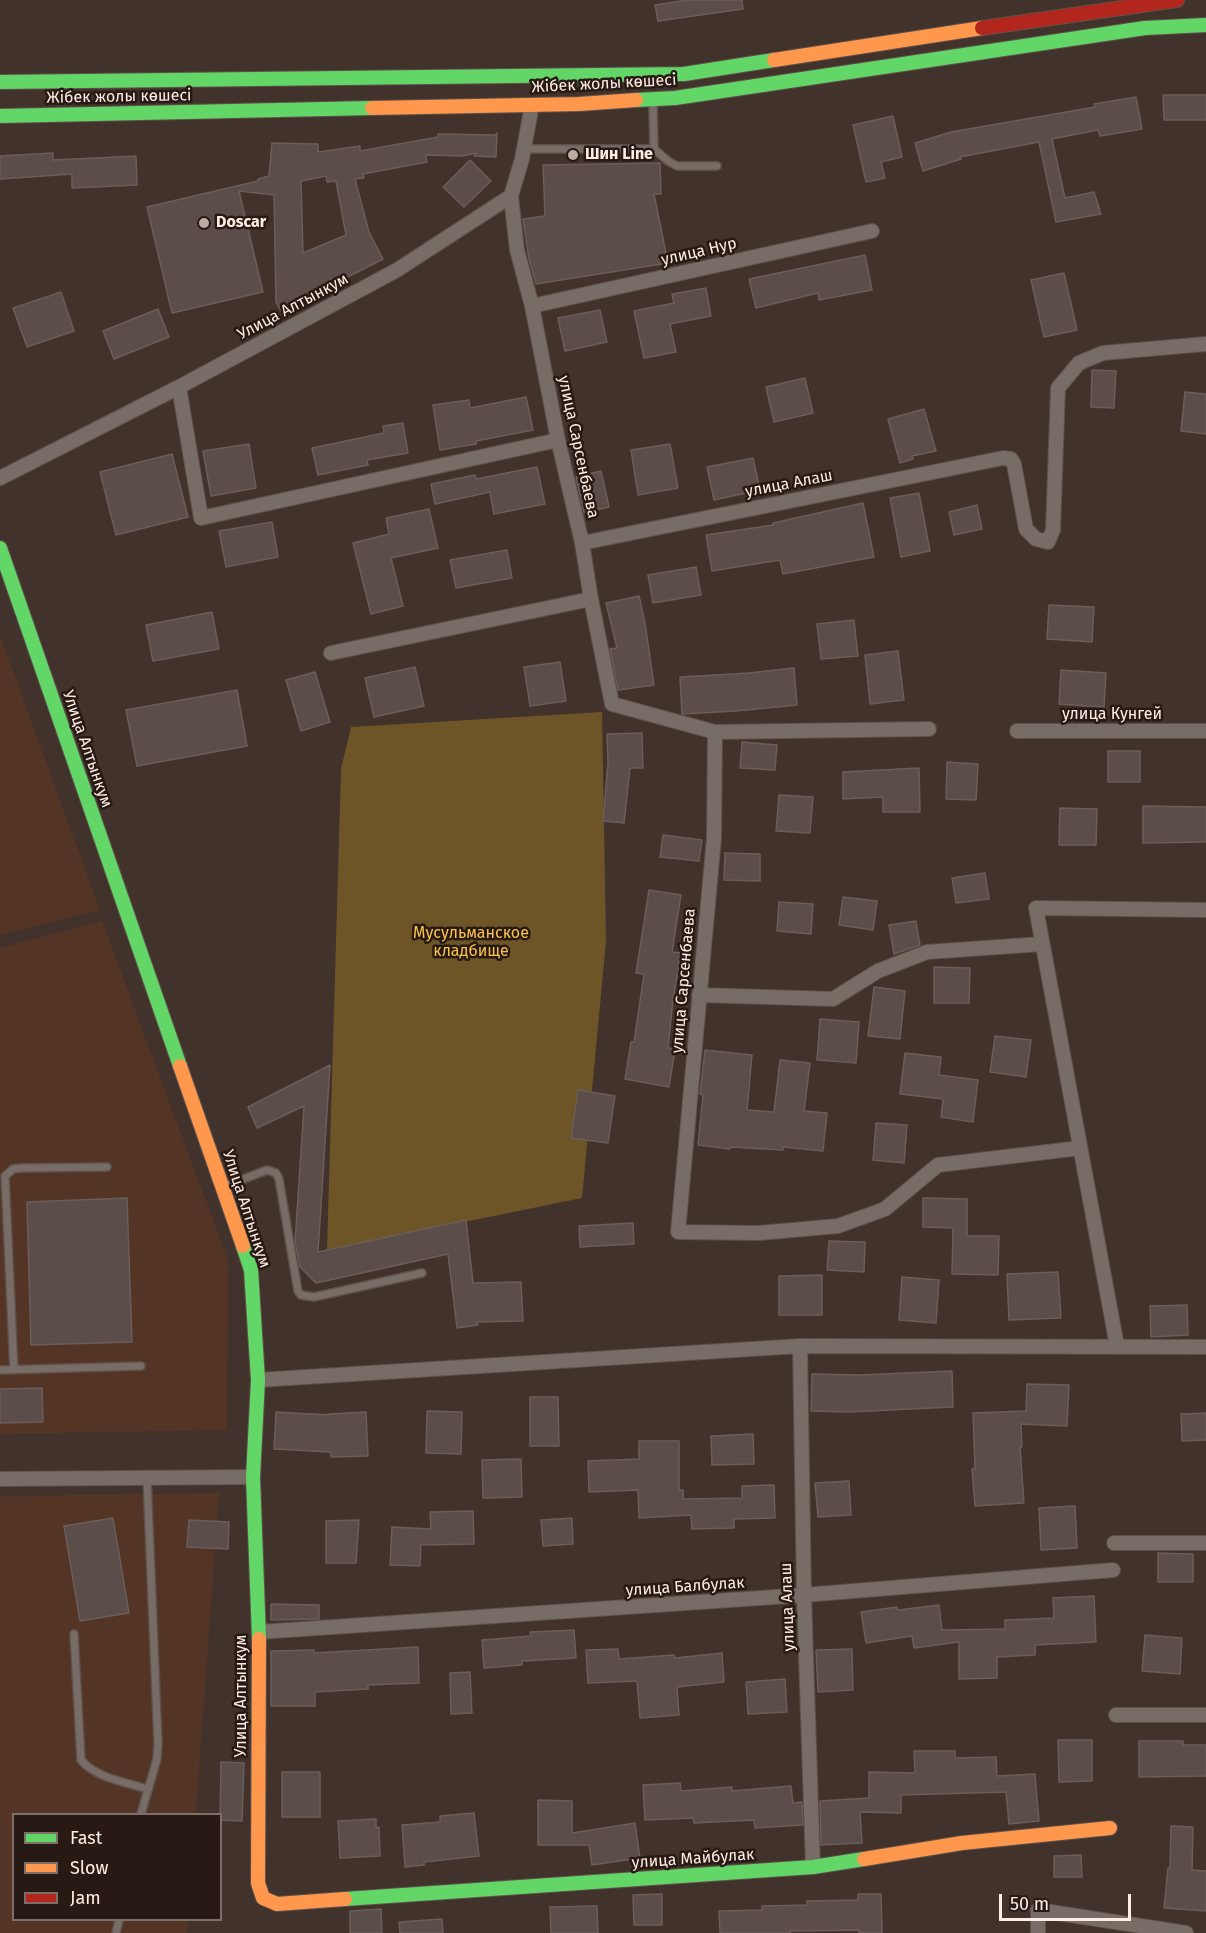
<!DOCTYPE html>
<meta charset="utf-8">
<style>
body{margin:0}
#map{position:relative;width:1206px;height:1933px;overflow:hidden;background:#41322b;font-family:"Fira Sans",sans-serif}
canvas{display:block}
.legend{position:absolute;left:12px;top:1813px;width:210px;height:108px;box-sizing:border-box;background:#271a14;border:2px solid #7d6e67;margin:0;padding:8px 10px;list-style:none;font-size:18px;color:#ffece3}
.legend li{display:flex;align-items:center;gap:12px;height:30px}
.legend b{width:30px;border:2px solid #7d6e67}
.scale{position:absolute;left:999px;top:1894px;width:132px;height:27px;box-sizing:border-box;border:3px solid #ffece3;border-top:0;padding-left:8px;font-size:18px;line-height:21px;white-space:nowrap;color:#ffece3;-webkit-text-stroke:4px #271a14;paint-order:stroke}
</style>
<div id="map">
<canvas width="1206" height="1933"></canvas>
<ul class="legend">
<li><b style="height:8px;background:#63d668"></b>Fast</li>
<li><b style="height:8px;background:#ff974d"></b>Slow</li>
<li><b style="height:8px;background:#b3261e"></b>Jam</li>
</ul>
<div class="scale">50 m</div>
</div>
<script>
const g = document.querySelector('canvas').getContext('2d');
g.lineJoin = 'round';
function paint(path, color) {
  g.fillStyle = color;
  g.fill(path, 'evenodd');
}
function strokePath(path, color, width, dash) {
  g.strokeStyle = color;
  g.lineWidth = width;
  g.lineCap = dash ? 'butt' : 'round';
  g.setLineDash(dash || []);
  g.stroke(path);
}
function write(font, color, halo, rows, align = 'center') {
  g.font = font + ' "Fira Sans",sans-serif';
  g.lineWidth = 5;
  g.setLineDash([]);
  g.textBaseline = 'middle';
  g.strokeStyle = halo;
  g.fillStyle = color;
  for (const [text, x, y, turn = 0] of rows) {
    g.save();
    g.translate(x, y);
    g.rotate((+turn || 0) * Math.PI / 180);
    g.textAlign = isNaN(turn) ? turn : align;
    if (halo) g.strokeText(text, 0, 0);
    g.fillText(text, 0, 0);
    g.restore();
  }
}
paint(new Path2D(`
 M0 635 100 910 0 935Z
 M102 921 228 1260 227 1430 0 1434V948Z
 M219 1493 196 1814H14V1920H188L187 1933H0V1496Z`), '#543425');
paint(new Path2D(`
 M602 712 606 941 582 1198 327 1250 341 769 351 727Z`), '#6d5528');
const building = new Path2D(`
 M687 0H742L743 9 658 21 655 5Z
 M1163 95H1206V120H1164Z
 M1136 97 1142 129 1100 136 1098 130 1052 139 1065 198 1094 192 1101 214 1056 222 1039 142 960 157 961 159 923 171 915 143 951 132 1095 107 1094 104Z
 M893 116 902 157 881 162 885 178 866 182 853 125Z
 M497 133 496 157 474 156 477 153 462 156 426 155 427 162 363 174 364 178 355 179 369 232 383 259 281 311 276 302 274 195 239 191 263 292 172 313 147 207 258 181V179L269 176 272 143 318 144V152L360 146V151L438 137V134L495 135ZM326 176 327 182 336 181 346 235 303 253 301 181Z
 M53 153V160L136 156 137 185 72 188V174L0 179V156Z
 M470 160 491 181 464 207 443 187Z
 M660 163 661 194H654L668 263 536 284 529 259 523 219 545 216 543 165Z
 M865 255 872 290 819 300 818 293 756 308 749 279Z
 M1064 273 1077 330 1044 337 1031 280Z
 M706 288 711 316 670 324 676 352 644 358 634 311 674 303 672 294Z
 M61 292 74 331 27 347 13 308Z
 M158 309 169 337 114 359 103 331Z
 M600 310 607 342 565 351 558 318Z
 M1092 370 1116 371 1114 408 1091 407Z
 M805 378 813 413 774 422 766 387Z
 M1185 392 1206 394V434L1181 431Z
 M526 397 533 430 476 441V444L440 450 433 405 469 400 470 408Z
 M924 409 936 451 912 456 913 459 900 463 888 419Z
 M403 423 408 453 367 460 368 465 318 475 312 448 384 433 383 426Z
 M249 444 256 488 211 496 203 451Z
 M670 444 678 488 638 495 631 450Z
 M172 454 188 517 116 535 100 472Z
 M753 458 760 490 714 500 707 467Z
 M537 467 545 504 494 514 490 492 435 504 431 484 475 475 476 479Z
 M601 471 609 507 584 513 576 477Z
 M919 493 930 551 901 557 890 498Z
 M863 503 874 557 783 574 780 560 712 571 706 535 773 525V523Z
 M977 505 982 529 954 535 949 512Z
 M429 509 438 548 391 558 403 606 371 614 353 543 389 534 386 518Z
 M272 522 278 557 226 567 219 531Z
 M507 550 512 578 456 588 450 560Z
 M696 567 701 595 653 603 648 575Z
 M639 596 645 623 654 685 618 690 610 649 617 648 606 603Z
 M1049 605 1094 607 1092 642 1047 639Z
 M212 612 219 649 153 661 146 625Z
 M854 620 858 656 821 659 817 624Z
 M898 651 904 700 870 704 865 655Z
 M560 662 566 701 530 706 524 667Z
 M415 667 424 706 374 717 365 678Z
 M794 668 797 705 736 711 682 714 680 677 749 673Z
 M1061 670 1106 673 1104 707 1059 704Z
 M315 672 330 722 301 731 286 680Z
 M237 690 247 746 137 766 126 710Z
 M642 733 643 768H630L624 823 603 821 608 763 607 734Z
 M742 742 777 745 775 770 740 768Z
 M1108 751H1140V782H1108Z
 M947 762 978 764 976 800 946 799Z
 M919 768 920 812H883V797L843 799V772Z
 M779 795 813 797 810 833 776 831Z
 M1143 806 1206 807V842L1143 843Z
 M1060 808 1097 809 1096 845H1059Z
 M663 835 702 840 699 861 660 857Z
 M725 853 760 854V881L724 880Z
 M985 873 989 899 956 903 952 878Z
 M649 890 681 895 672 952 681 953 673 999 668 1048 675 1049 669 1087 625 1079 631 1042H634L644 974 636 973Z
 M843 897 877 901 873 930 839 925Z
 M779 902 813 904 811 934 777 931Z
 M916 921 920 945 894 954 889 925Z
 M934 967 970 968 969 1003H934Z
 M874 987 905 991 900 1039 868 1036Z
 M820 1019 859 1022 856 1063 817 1060Z
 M995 1036 1031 1040 1026 1077 990 1072Z
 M705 1050 752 1055 747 1110 774 1112 780 1060 810 1063 804 1111 827 1113 823 1151 783 1147V1150L731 1147 730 1149 698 1145 703 1095 700 1094Z
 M905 1053 941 1057 939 1075 978 1080 973 1122 941 1117 943 1099 900 1094Z
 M330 1065 318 1252 466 1220 473 1283 521 1282 523 1321 477 1322 478 1325 457 1328 448 1254 316 1283 300 1267 295 1242 304 1106 257 1128 248 1107Z
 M578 1090 615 1096 608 1143 571 1138Z
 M876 1123 907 1125 904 1163 873 1160Z
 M127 1198 132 1342 31 1345 27 1202Z
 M923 1198 967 1199V1236H999L998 1275 952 1274 953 1228 923 1227Z
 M633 1223 634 1244 580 1247 579 1226Z
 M829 1241 865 1242 864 1272 827 1270Z
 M1058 1272 1061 1318 1009 1320 1007 1274Z
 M822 1275V1315H779V1276Z
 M902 1277 939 1280 936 1323 899 1320Z
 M1187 1305 1188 1335 1151 1337 1150 1306Z
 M952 1371 953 1407 849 1412 811 1411 812 1374 861 1375Z
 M1027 1384 1069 1385 1067 1426 1021 1424 1022 1447H1020L1024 1503 975 1506 972 1469H975L973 1413 1026 1411Z
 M42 1388 43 1422 0 1423V1389Z
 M530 1397H558L559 1446H530Z
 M427 1411 462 1412 461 1454 426 1453Z
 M276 1412 329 1415 328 1414 366 1412 368 1456 331 1457V1452L274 1449Z
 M1206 1413V1440L1182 1441 1181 1414Z
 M753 1434 754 1464 712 1465 711 1436Z
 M639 1441H679V1490H683V1499L742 1498V1486L774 1485 775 1518 734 1519V1528L692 1529 691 1515 639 1518 638 1490 589 1492 588 1461 639 1459Z
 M521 1459 522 1497 483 1498 482 1460Z
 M849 1481 851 1515 818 1517 815 1483Z
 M1075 1506 1077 1548 1041 1550 1039 1508Z
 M473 1511 474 1544 421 1545 420 1566 390 1565 392 1527 431 1529 430 1512Z
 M113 1518 129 1613 80 1621 64 1526Z
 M572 1518 573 1544 543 1546 541 1520Z
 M189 1520 229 1522 228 1549 187 1547Z
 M359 1520 356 1563H326V1521Z
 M1158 1553 1193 1554V1582H1158Z
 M1094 1596 1096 1642 1035 1645V1655L997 1657V1678L959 1679V1642L914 1648 912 1636 866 1643 861 1612 897 1607 898 1610 939 1605 942 1630 1005 1629V1620L1054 1618 1053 1598Z
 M271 1604 319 1605V1619L271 1620Z
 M574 1630 576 1658 522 1661V1665L484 1668 482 1640 531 1636 530 1632Z
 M1145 1635 1182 1638 1180 1674 1142 1671Z
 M418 1647 419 1683 368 1685V1689L315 1692V1706H271V1651L314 1650V1653Z
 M618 1649 619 1659 674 1655 675 1658 722 1653 724 1682 677 1687 679 1715 640 1718 637 1681 588 1683 586 1650Z
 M852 1649 853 1690 818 1692 816 1650Z
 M470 1672 472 1713 451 1714 450 1673Z
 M785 1679 787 1712 748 1714 746 1682Z
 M1058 1740H1092V1781L1059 1782Z
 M1139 1741H1183V1745H1206V1776L1139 1777Z
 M914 1751H955V1758L996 1757 997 1776 1035 1774 1039 1821 1009 1824 1006 1792 901 1795V1813L860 1812 862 1843 821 1845 820 1801 869 1798V1772L915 1773Z
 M221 1762 244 1763 242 1821 220 1820Z
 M282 1772H320V1817H282Z
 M680 1783 681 1791 732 1787V1791L791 1786 793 1803 802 1802 803 1825 755 1828 754 1820 694 1823 693 1818 645 1820 643 1785Z
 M538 1800 572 1801V1833L635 1823 640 1858 592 1865 589 1845H538Z
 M474 1813 479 1856 424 1862V1865L405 1867 402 1825 440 1822V1816Z
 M376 1819V1828L379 1827 380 1856 340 1858 338 1821Z
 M1171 1826 1193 1827 1192 1870 1206 1871V1911L1164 1908 1168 1868H1170Z
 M1081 1855 1082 1877H1054V1856Z
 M662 1894V1925H634L633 1895Z
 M858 1894H881L882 1933H859V1930L790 1931V1933H720L719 1911 762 1910V1906L807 1905V1901L858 1900Z
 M597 1906 598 1933H551L550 1907Z
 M381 1909 382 1933H350V1911Z
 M442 1919 443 1933H400L399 1922Z`);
paint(building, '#5b4e4a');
strokePath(building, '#6b5d59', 1.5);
const lane = new Path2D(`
 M524 149H654L653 102
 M654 149 668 161 677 166H717
 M225 1186 267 1170 276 1173 279 1179 298 1291 301 1295 314 1297 422 1273
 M0 1370 141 1366
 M14 1370 5 1176 13 1169 21 1168 107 1167
 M74 1634 81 1760C96 1778 125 1782 147 1789
 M141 1814 157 1759 158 1743 147 1478
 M116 1933 119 1920`);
const street = new Path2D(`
 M511 196 517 250 532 306 558 440 582 543 591 599 612 704 715 732 929 729
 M532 306 872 231
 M179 387 201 518 558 440
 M0 478 179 387 397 270 511 196 522 159 532 105
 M582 543 1003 458 1011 459 1014 464 1026 529 1036 539 1048 542 1053 530 1058 388 1079 363 1103 353 1206 344
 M331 653 591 599
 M1017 731H1206
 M715 732 714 838 678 1232 759 1233 838 1226 885 1209 938 1165 1080 1148
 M699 995 833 999 878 971 927 952 1042 944
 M800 1346 804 1595 813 1867
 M1117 1346 1036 908 1206 910
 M258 1380 800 1346 1206 1347
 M0 1479 253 1477
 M1114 1543H1206
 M259 1632 804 1595 1113 1570
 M1116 1715H1206
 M1038 1933V1910L1186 1933`);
const fast = new Path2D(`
 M0 82 684 74 774 60
 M636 100 675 98 1145 28 1206 25
 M0 116 372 108
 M0 548 180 1066
 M243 1246 251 1270 258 1380 253 1477 259 1639
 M345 1899 813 1867 864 1859`);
const slow = new Path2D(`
 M774 60 982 28
 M372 108 579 104 636 100
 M180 1066 243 1246
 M259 1639 258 1883 263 1898 277 1904 345 1899
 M864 1859 962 1843 1110 1828`);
const jam = new Path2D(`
 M982 28 1177 0`);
strokePath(lane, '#5e514a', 10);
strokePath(street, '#5e514a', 16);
strokePath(fast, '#5e514a', 16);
strokePath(slow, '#5e514a', 16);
strokePath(jam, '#5e514a', 16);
strokePath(lane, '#786c66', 7);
strokePath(street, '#786c66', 14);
strokePath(fast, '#63d668', 14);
strokePath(slow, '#ff974d', 14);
strokePath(jam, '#b3261e', 14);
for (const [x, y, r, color] of [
 [573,155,6,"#bcaba3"],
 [204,223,6,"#bcaba3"]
]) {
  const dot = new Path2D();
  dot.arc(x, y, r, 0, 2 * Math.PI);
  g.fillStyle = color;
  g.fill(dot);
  strokePath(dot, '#271a14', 2);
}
write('16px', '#ffece3', '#271a14', [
 ["Жібек жолы көшесі",604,84,-3],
 ["Жібек жолы көшесі",119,97,-1],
 ["улица Нур",699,252,-13],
 ["Улица Алтынкум",293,307,-28],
 ["улица Сарсенбаева",578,447,78],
 ["улица Алаш",789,484,-11],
 ["улица Кунгей",1112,715],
 ["Улица Алтынкум",87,749,71],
 ["улица Сарсенбаева",684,981,-85],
 ["Улица Алтынкум",246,1209,72],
 ["улица Балбулак",685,1587,-4],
 ["улица Алаш",788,1607,-92],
 ["Улица Алтынкум",242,1696,-90],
 ["улица Майбулак",693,1859,-4]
]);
write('bold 16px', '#ffece3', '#271a14', [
 ["Шин Line",585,155],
 ["Doscar",216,223]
], 'left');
write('16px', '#fbc34c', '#271a14', [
 ["Мусульманское",471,934],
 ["кладбище",471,952]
]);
</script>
